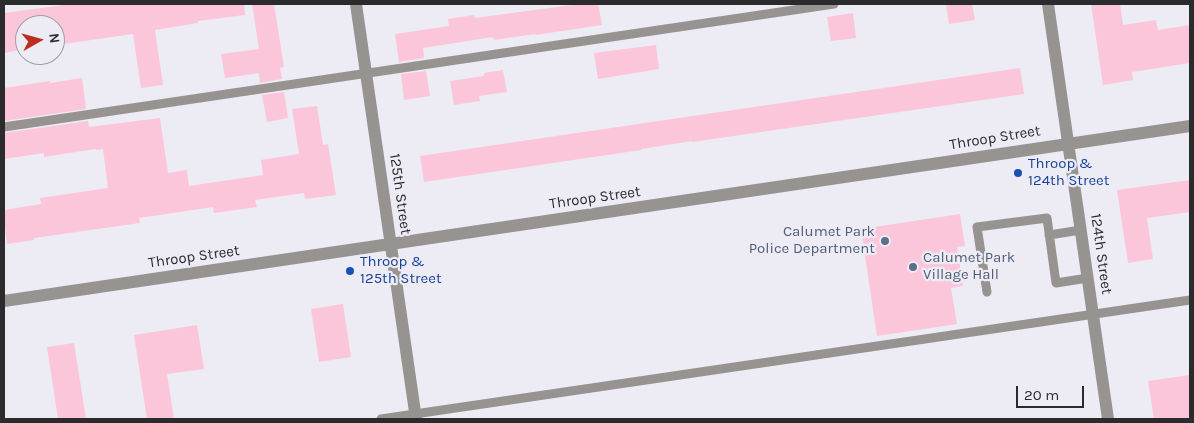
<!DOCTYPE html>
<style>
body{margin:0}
#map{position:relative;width:1194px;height:423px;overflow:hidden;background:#edebf4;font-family:Karla,sans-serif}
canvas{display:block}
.frame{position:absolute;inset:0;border:5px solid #2b2b2e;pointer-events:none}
.north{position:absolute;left:15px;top:15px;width:50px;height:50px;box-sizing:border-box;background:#edebf4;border:1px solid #9f9ea5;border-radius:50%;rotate:83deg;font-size:14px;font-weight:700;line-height:20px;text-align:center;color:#2b2b2e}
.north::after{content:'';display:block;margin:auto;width:18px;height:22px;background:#bc2f20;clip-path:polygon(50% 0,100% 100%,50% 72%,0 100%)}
.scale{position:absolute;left:1016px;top:386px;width:68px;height:22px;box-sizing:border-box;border:2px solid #2b2b2e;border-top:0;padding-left:6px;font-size:15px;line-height:18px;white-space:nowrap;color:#2b2b2e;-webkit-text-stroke:4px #edebf4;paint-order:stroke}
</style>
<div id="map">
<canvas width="1194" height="423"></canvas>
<div class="frame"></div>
<div class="north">N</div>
<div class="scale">20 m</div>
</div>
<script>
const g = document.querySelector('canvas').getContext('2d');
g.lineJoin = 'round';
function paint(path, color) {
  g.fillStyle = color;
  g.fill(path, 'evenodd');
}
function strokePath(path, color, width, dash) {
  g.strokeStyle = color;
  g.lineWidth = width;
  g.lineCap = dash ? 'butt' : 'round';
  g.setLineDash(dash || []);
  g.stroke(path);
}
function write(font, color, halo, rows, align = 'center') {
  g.font = font + ' Karla,sans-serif';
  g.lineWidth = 4.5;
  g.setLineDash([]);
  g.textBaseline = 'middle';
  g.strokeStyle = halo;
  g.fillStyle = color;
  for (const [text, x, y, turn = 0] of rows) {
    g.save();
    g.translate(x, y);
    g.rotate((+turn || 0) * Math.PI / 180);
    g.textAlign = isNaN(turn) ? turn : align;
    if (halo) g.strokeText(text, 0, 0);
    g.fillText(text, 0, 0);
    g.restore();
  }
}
paint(new Path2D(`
 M71 4H244L245 15 198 21V23L155 30 163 85 141 88 133 34 63 44 60 25H25V49L4 53V13Z
 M252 4H274L284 67 280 68 282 79 260 83 259 73 225 78 221 54 259 49Z
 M579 4H598L602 25 535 35V34L494 40 493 37 423 48 424 58 399 62 395 34 449 26 448 19 474 15 475 18Z
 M946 4H972L975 20 949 24Z
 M1091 4H1120L1123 25 1156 20 1158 30 1190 25V63L1132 72 1133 80 1103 85Z
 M853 13 856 38 831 41 827 17Z
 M656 45 659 69 598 79 594 53Z
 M1020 68 1024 94 692 142V141L641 149V150L424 182 420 156Z
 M503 70 507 92 479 96 480 101 454 105 450 81 484 76V73Z
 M426 71 430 96 404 100 401 74Z
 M82 78 86 109 4 121V88L50 81V83Z
 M284 92 288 118 267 122 262 95Z
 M317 106 323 145 328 144 336 195 305 199 304 193 255 200 257 207 214 213 213 207 139 218 140 223 34 238V240L7 244 4 219V210L41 204 40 198 108 188 103 149 96 150 95 149 44 157V153L4 159V133L88 121 89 127 160 118 168 173 187 170 189 186 263 175 261 160 299 154 292 109Z
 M1190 180V212L1147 218 1153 259 1128 263 1117 190Z
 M960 214 965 246 957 247 963 286 951 288 957 324 877 336 861 229Z
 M343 304 351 357 319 362 311 309Z
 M197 325 204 369 167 374 174 419H147L134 335Z
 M74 343 86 419H58L47 347Z
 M1190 375V419H1154L1148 381Z`), '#fcc6da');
strokePath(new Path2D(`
 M4 127 834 4
 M1049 235 1081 230
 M987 292 977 227 1047 218 1056 283 1088 278
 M381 419 1190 300`), '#979391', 9);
strokePath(new Path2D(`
 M356 4 416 419
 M1048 4 1108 419
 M4 301 1190 126`), '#979391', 12);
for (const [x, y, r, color] of [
 [1018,173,5,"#1a4fb4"],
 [885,241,5,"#5c6f8a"],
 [913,267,5,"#5c6f8a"],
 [350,271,5,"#1a4fb4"]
]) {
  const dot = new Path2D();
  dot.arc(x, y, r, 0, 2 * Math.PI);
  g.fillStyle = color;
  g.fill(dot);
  strokePath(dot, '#edebf4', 2);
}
write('15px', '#2b2b2e', '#edebf4', [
 ["Throop Street",995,138,-9],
 ["125th Street",400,194,82],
 ["Throop Street",595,198,-8],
 ["124th Street",1101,254,82],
 ["Throop Street",194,257,-8]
]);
write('15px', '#164399', '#edebf4', [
 ["Throop &",1028,164],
 ["124th Street",1028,181],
 ["Throop &",360,262],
 ["125th Street",360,279]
], 'left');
write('15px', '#4e5e75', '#edebf4', [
 ["Calumet Park",875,232],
 ["Police Department",875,249],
 ["Calumet Park",923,258,"left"],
 ["Village Hall",923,275,"left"]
], 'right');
</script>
